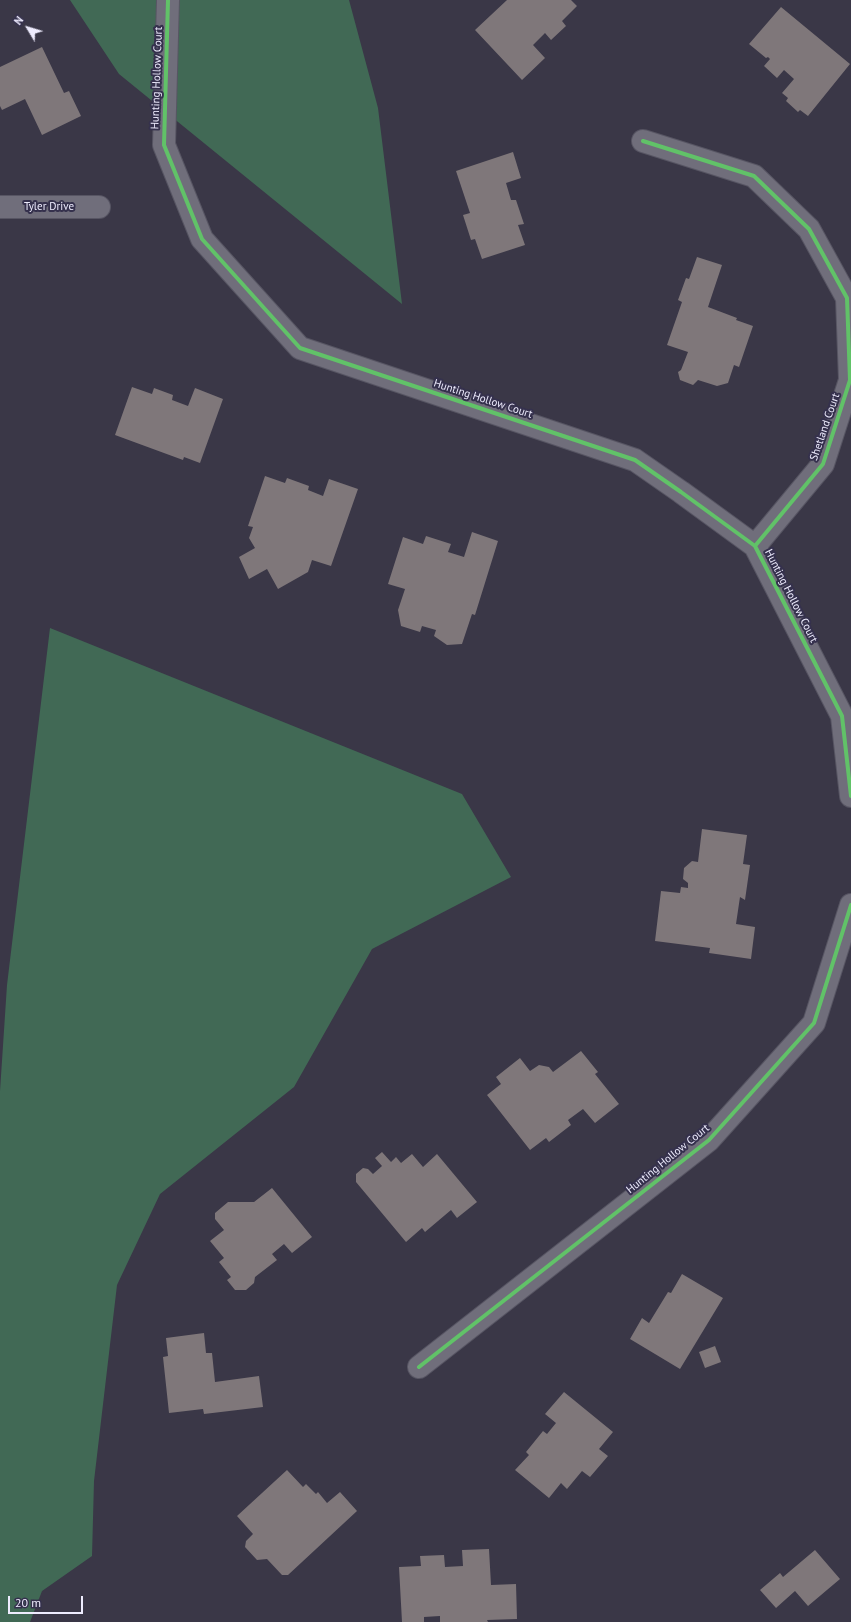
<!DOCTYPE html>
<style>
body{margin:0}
#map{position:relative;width:851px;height:1622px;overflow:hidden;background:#3a3747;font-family:"PT Sans",sans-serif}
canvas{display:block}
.north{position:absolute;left:8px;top:8px;width:40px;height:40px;-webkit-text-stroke:3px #35314d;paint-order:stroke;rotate:308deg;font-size:11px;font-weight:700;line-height:16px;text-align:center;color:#eeecfe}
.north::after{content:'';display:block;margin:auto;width:14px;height:18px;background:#eeecfe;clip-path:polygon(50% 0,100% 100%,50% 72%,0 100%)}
.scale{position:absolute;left:8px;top:1596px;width:75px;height:18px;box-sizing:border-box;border:2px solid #eeecfe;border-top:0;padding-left:5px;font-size:12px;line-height:14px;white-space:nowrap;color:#eeecfe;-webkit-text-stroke:3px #35314d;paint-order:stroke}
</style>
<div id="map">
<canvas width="851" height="1622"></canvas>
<div class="north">N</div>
<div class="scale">20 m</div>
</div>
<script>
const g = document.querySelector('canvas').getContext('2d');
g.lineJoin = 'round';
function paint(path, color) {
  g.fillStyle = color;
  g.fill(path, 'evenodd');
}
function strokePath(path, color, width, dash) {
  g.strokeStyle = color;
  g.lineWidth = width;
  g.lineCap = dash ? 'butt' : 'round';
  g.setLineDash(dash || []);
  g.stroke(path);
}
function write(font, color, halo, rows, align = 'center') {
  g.font = font + ' "PT Sans",sans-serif';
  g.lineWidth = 4;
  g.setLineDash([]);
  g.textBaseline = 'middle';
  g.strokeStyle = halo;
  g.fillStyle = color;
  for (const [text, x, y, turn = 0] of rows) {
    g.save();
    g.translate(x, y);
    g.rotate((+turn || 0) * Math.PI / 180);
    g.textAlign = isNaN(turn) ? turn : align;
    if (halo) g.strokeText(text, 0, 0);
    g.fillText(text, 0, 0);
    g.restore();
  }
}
paint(new Path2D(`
 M70 0H349L378 108 402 304 119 74Z
 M50 628 462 794 511 877 372 949 294 1087 160 1194 117 1285 94 1481 92 1556 42 1591 30 1622H0V1091L7 985Z`), '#416955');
paint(new Path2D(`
 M507 0H571L577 6 562 21 566 26 551 40 545 33 533 45 545 58 522 80 475 30Z
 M781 7 850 64 808 116 800 110 798 112 786 101 788 98 782 93 794 79 784 70 777 78 764 66 770 59 768 57 766 58 749 44Z
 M42 47 64 93 69 91 81 116 42 135 25 99 2 110 0 106V67Z
 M513 152 521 178 506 183 511 200H516L524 224 518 225 525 245 482 259 475 239 471 240 463 215 470 213 456 171Z
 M697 257 722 265 708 307 737 318 736 320 753 326 739 367 734 365 728 383 717 386 698 380 693 385 680 380 678 372 681 370 688 352 667 345 682 302 678 300 686 278 689 279Z
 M132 387 152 394 154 388 173 395 172 400 188 406 195 388 223 399 200 463 184 457 183 460 115 435Z
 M265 476 285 483 287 478 309 486 308 490 323 496 329 479 358 489 331 566 312 560 308 572 278 589 267 569 249 579 239 557 255 548 249 538 253 527 248 526Z
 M472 532 498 541 475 615 472 614 462 644 447 645 434 636 436 630 422 626 420 632 401 626 398 610 405 589 388 584 403 537 423 544 426 536 451 544 448 552 464 557Z
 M702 829 747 835 743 864 750 865 745 900 740 897 736 924 755 927 751 959 709 953 710 948 655 941 661 891 680 893 681 887 688 888V883L683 879 684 868 692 861 698 862Z
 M581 1051 598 1072 595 1074 619 1104 595 1123 583 1109 568 1120 571 1125 549 1142 546 1138 530 1150 487 1095 501 1084 496 1077 520 1058 530 1071 539 1065 549 1067 553 1072Z
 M382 1152 391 1162 396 1157 401 1163 412 1154 423 1167 437 1154 477 1202 457 1218 451 1210 425 1232 422 1228 406 1242 356 1182V1174L363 1168 368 1169 373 1174 382 1166 375 1158Z
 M272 1188 312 1237 292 1253 284 1244 272 1254 277 1260 255 1277 254 1283 246 1290H235L227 1280 231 1277 219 1262 224 1258 210 1241 224 1230 215 1219V1213L228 1202H254Z
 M682 1274 723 1298 680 1369 630 1339 642 1318 649 1323 668 1292 671 1293Z
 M204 1333 206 1353H212L215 1382 259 1376 263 1407 204 1414 203 1409 169 1413 163 1357 168 1356 166 1338Z
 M715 1346 721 1362 705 1368 699 1352Z
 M564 1392 613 1432 599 1449 608 1456 590 1477 582 1471 567 1489 561 1483 549 1498 515 1470 529 1455 526 1452 543 1431 547 1434 556 1423 545 1414Z
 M287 1470 303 1487 306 1484 316 1494 318 1492 327 1503 340 1492 357 1511 288 1575H282L267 1559 257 1560 245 1547 246 1541 253 1534 237 1516Z
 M489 1549 491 1585 516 1584 517 1619 487 1620 488 1622H440V1616L424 1617V1622H402L399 1567 421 1566 420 1556 444 1555 445 1567 463 1566 462 1550Z
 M815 1550 840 1579 808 1606 795 1591 776 1608 760 1590 780 1573 783 1577Z`), '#7f777a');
const minor = new Path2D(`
 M168 0 164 145 202 239 300 348 635 460 681 492 755 546 842 716 851 796
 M643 141 754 176 809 229 847 298 850 380 823 464 755 546
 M0 207H99
 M419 1367 709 1140 814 1023 851 905`);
strokePath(minor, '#575563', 24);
strokePath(minor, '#706e7b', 22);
strokePath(new Path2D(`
 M168 0 164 145 202 239 300 348 635 460 681 492 755 546 842 716 851 796
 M643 141 754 176 809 229 847 298 850 380 823 464 755 546
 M419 1367 709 1140 814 1023 851 905`), '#61c268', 4);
write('11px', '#eeecfe', '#35314d', [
 ["Hunting Hollow Court",157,78,-88],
 ["Tyler Drive",49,207],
 ["Hunting Hollow Court",483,399,18],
 ["Shetland Court",825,427,-71],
 ["Hunting Hollow Court",791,596,63],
 ["Hunting Hollow Court",668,1159,-39]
]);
</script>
